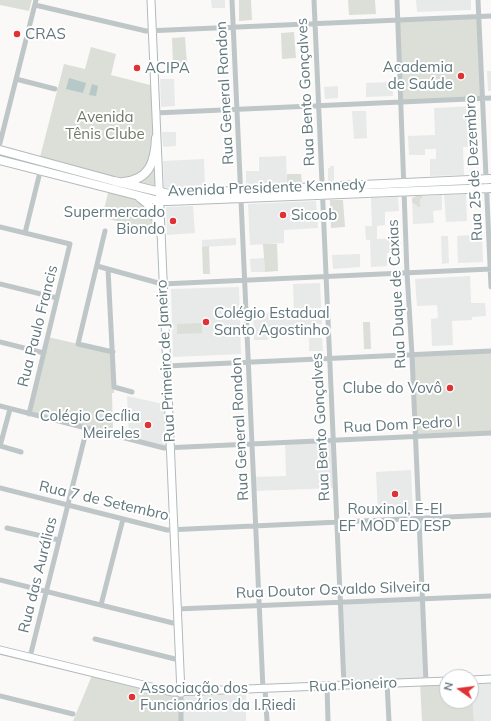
<!DOCTYPE html>
<meta charset="utf-8">
<style>
body{margin:0}
#map{position:relative;width:491px;height:721px;overflow:hidden;background:#faf9f8;font-family:Mulish,sans-serif}
canvas{display:block}
.north{position:absolute;left:439px;top:669px;width:40px;height:40px;box-sizing:border-box;background:#fff;border:1px solid #c0c9cb;border-radius:50%;rotate:284deg;font-size:11px;font-weight:700;line-height:16px;text-align:center;color:#61777c}
.north::after{content:'';display:block;margin:auto;width:14px;height:18px;background:#e03235;clip-path:polygon(50% 0,100% 100%,50% 72%,0 100%)}
</style>
<div id="map">
<canvas width="491" height="721"></canvas>
<div class="north">N</div>
</div>
<script>
const g = document.querySelector('canvas').getContext('2d');
g.lineJoin = 'round';
function paint(path, color) {
  g.fillStyle = color;
  g.fill(path, 'evenodd');
}
function strokePath(path, color, width, dash) {
  g.strokeStyle = color;
  g.lineWidth = width;
  g.lineCap = dash ? 'butt' : 'round';
  g.setLineDash(dash || []);
  g.stroke(path);
}
function write(font, color, halo, rows, align = 'center') {
  g.font = font + ' Mulish,sans-serif';
  g.lineWidth = 4;
  g.setLineDash([]);
  g.textBaseline = 'middle';
  g.strokeStyle = halo;
  g.fillStyle = color;
  for (const [text, x, y, turn = 0] of rows) {
    g.save();
    g.translate(x, y);
    g.rotate((+turn || 0) * Math.PI / 180);
    g.textAlign = isNaN(turn) ? turn : align;
    if (halo) g.strokeText(text, 0, 0);
    g.fillText(text, 0, 0);
    g.restore();
  }
}
paint(new Path2D(`
 M211 0H225V8H212Z
 M416 0H471V10L417 12Z
 M487 71H491V91H488Z
 M160 79H174L175 106 161 107Z
 M392 82 393 96 366 97V83Z
 M338 86V98L325 99 324 87Z
 M475 106 477 147H463L464 175 430 176V159H436V149H425V155H409L408 136 435 135 434 108Z
 M352 111H366L367 138 354 139Z
 M162 132H176V146L163 147Z
 M286 156 287 183 246 185V171H259V157Z
 M204 159 205 186 164 188 163 161Z
 M330 166H334V181H328V168H330Z
 M466 194 467 221 446 222 444 195Z
 M442 195V210L433 211 434 223 413 224 412 197Z
 M398 197 399 211 385 212V225L377 226V239L400 238 401 252 387 253V266L371 267 370 240H366L365 226H372L371 198Z
 M316 201 318 228 284 230V243L250 245 248 204Z
 M193 206 195 233 167 235 166 207Z
 M482 234 483 262 458 263 457 236Z
 M441 236H448L449 263 442 264Z
 M236 238V245L202 247V240Z
 M360 254V267L333 269 332 255Z
 M264 258 265 272H251L250 259Z
 M470 276 471 303H485L486 316 472 317V320L452 321 453 345 432 346 431 319 438 318 437 305 417 306 415 279Z
 M320 283 322 324 267 327 268 340H254L253 313 294 312 293 284Z
 M239 287 241 354 173 357 171 289Z
 M309 338H322L323 351H309Z
 M127 396 168 405 170 448 129 439Z
 M334 440 336 488 255 491 254 477 286 476 285 442Z
 M411 470 413 512 378 513 376 472Z
 M423 599 426 682 344 685 341 602Z
 M491 679V721H474L471 680Z
 M246 690V721H181V693Z`), '#e8e9e9');
paint(new Path2D(`
 M0 0H32L29 11 0 5Z
 M239 0H251L252 20 239 21Z
 M348 0H375L376 14 349 15Z
 M479 17 483 98 400 102 398 20Z
 M294 32 296 58 282 59 281 33Z
 M185 37 187 64 173 65 172 38Z
 M91 47 116 54 111 75 154 86 156 138 151 166 124 182 39 161 64 64 85 69Z
 M156 160 157 190 128 183Z
 M287 174H301L302 182 287 183Z
 M109 189 139 199 149 207 159 236 119 227 120 222 102 217Z
 M416 196H423L420 200V207H417V205L414 204 412 202V199Z
 M330 200H343L345 227 331 228Z
 M263 244H277L278 271 265 272Z
 M209 246 210 274H203L202 247Z
 M363 322H370L371 349H364Z
 M202 323V333L177 334V324Z
 M48 337 113 352 114 387V393H112L113 433 29 414Z
 M491 351V433L416 436 412 355Z
 M93 673 181 693V721H73Z
 M471 680 474 721H422L420 682 447 681V701H471Z`), '#dbdfd7');
paint(new Path2D(`
 M69 78 86 83 83 93 66 89Z
 M92 84 98 86 96 96 89 95Z`), '#b6c8c8');
const secondary = new Path2D(`
 M151 0 181 693
 M0 650 172 692 447 681
 M471 680 491 679`);
const primary = new Path2D(`
 M0 150 114 181 169 194 491 179
 M0 160 159 201H168L491 188
 M123 182C150 180 155 161 156 138
 M140 198C154 207 157 219 160 233`);
strokePath(secondary, '#b1babd', 9);
strokePath(primary, '#b3babc', 10);
strokePath(new Path2D(`
 M232 0 263 689
 M314 0 344 685
 M397 0 407 273 412 355 426 682
 M478 0 491 287
 M35 5 146 31 491 16
 M16 79 55 89
 M155 113 491 98
 M0 143 36 0
 M0 227 70 244 29 414
 M105 231 78 344 113 352
 M25 233 41 168
 M97 266 162 284 491 269
 M108 269 114 387 132 392
 M0 284 57 298
 M0 342 44 353
 M166 366 491 351
 M0 406 164 448 491 433
 M0 446 10 409
 M0 446 21 452
 M0 488 167 530 491 515
 M7 528 59 540
 M0 580 177 624
 M101 605 123 519
 M177 609 491 596
 M95 639 179 660
 M30 657 87 428
 M387 683 389 721
 M327 686 328 721
 M265 689 267 721
 M181 693V721
 M0 696 73 714`), '#bfc6c8', 5);
strokePath(secondary, '#fff', 7);
strokePath(primary, '#fff', 8);
for (const [x, y, r, color] of [
 [17,34,4,"#e03235"],
 [137,68,4,"#e03235"],
 [461,76,4,"#e03235"],
 [283,215,4,"#e03235"],
 [173,221,4,"#e03235"],
 [206,322,4,"#e03235"],
 [450,388,4,"#e03235"],
 [148,425,4,"#e03235"],
 [395,494,4,"#e03235"],
 [132,697,4,"#e03235"]
]) {
  const dot = new Path2D();
  dot.arc(x, y, r, 0, 2 * Math.PI);
  g.fillStyle = color;
  g.fill(dot);
  strokePath(dot, '#fff', 1.5);
}
write('15px', '#61777c', '#fff', [
 ["CRAS",25,34],
 ["Academia",453,67,"right"],
 ["de Saúde",453,84,"right"],
 ["ACIPA",145,68],
 ["Supermercado",165,212,"right"],
 ["Biondo",165,229,"right"],
 ["Sicoob",291,215],
 ["Colégio Estadual",214,313],
 ["Santo Agostinho",214,330],
 ["Clube do Vovô",442,388,"right"],
 ["Colégio Cecília",140,416,"right"],
 ["Meireles",140,433,"right"],
 ["Rouxinol, E-EI",395,509,"center"],
 ["EF MOD ED ESP",395,526,"center"],
 ["Associação dos",140,688],
 ["Funcionários da I.Riedi",140,705]
], 'left');
write('15px', '#61777c', '#fff', [
 ["Rua Bento Gonçalves",306,92,-93],
 ["Rua General Rondon",225,93,-93],
 ["Rua 25 de Dezembro",474,168,-93],
 ["Avenida Presidente Kennedy",267,188,-2],
 ["Rua Duque de Caxias",397,294,-93],
 ["Rua Paulo Francis",38,326,-76],
 ["Rua Primeiro de Janeiro",166,361,-93],
 ["Rua Dom Pedro I",402,425,-3],
 ["Rua Bento Gonçalves",321,427,-93],
 ["Rua General Rondon",240,429,-93],
 ["Rua 7 de Setembro",104,501,13],
 ["Rua das Aurálias",38,575,-76],
 ["Rua Doutor Osvaldo Silveira",333,590,-2],
 ["Rua Pioneiro",353,685,-3]
]);
write('15px', '#6e7a64', '#fff', [
 ["Avenida",105,117],
 ["Tênis Clube",105,134]
]);
</script>
